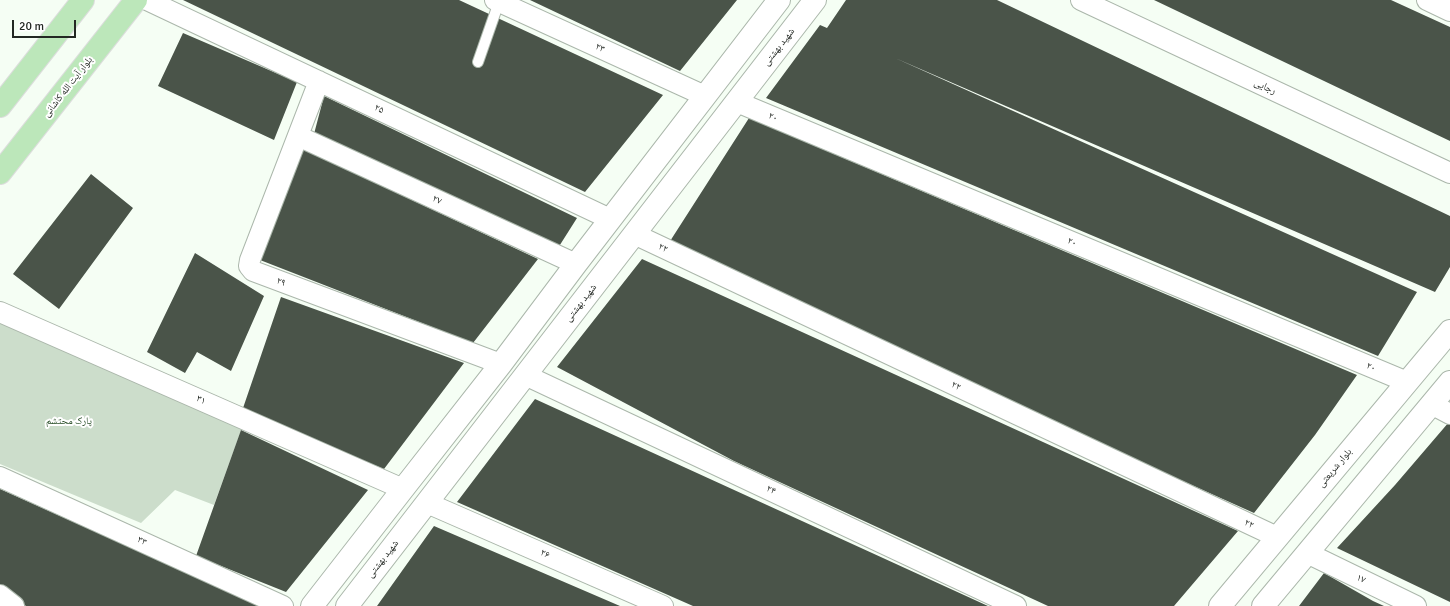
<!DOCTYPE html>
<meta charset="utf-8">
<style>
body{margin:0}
#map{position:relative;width:1450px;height:606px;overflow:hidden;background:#f5fef4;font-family:Signika,sans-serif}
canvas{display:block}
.scale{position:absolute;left:12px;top:20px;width:64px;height:18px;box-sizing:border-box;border:2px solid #232823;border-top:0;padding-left:5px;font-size:12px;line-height:14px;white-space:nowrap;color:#232823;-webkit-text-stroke:3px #fff;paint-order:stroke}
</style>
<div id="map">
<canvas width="1450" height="606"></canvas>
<div class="scale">20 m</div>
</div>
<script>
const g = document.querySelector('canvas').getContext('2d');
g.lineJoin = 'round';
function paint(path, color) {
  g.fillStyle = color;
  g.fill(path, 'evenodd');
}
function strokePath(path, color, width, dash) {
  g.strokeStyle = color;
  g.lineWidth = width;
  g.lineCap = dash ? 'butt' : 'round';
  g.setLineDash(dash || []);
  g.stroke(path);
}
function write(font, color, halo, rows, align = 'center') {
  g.font = font + ' Signika,"Noto Naskh Arabic",sans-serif';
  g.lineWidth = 4;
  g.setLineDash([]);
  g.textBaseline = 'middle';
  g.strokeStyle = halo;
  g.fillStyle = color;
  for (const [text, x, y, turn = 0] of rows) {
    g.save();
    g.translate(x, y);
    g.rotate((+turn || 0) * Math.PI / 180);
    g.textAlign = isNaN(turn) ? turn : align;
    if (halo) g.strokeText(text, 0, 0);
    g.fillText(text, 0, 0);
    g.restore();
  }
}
paint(new Path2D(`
 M0 318 243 425 214 505 175 490 141 523 0 464Z`), '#ccddcb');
paint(new Path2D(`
 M183 0H459L663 95 585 192Z
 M530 0H737L680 71Z
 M846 0H997L1450 216V267L1435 292 895 58 1417 292 1378 356 766 98 820 25 827 28Z
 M1154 0H1391L1450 27V141Z
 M183 33 297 82 274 140 158 86Z
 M324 96 577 218 558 248 314 134Z
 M749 118 1357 375 1315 435 1254 513 665 249Z
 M303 149 538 259 473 343 260 260Z
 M91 174 133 208 59 309 13 274Z
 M195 253 264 296 231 371 197 352 185 373 147 352Z
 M642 259 1238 531 1174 606H1048L734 461 557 367Z
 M281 297 464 363 384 469 242 411Z
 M535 399 988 606H693L457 502Z
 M1449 422 1450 423V602L1337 548 1395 485Z
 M241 430 368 490 286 592 196 556Z
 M0 489 261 606H26L0 586Z
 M434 526 620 606H377Z
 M1324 573 1373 601 1384 606H1299Z`), '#4a5449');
const lane = new Path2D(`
 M478 62 499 2`);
const street = new Path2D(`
 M147 0 610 219
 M495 0 705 96
 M1081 0 1450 173
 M1427 0 1450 11
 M319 81 250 260 249 266 253 271 501 364
 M737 102 1407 382
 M298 136 576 264
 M634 234 1277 537
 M0 312 403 489
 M525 375 1016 606
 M1431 404 1450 414
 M0 477 283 606
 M427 503 663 606
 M1307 553 1416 606
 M0 595 14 606`);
const secondary = new Path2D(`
 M312 606 403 489 501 364 576 264 779 0
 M347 606 815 0
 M1220 606 1450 331
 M1263 606 1450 382`);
const primary = new Path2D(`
 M0 106 83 0
 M0 173 136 0`);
strokePath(lane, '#abb7ab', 12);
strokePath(street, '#abb7ab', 22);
strokePath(secondary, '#abb7ab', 24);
strokePath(primary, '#dcdddc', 24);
strokePath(lane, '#fff', 10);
strokePath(street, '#fff', 20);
strokePath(secondary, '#fff', 22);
strokePath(primary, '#bce7ba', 22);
write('10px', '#232823', '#fff', [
 ["شهید بهشتی",779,47,-52],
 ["۲۳",600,48,24],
 ["بلوار آیت الله کاشانی",68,87,-52],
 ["رجایی",1265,87,25],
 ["۲۵",379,109,25],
 ["۲۰",773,117,23],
 ["۲۷",437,200,25],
 ["۲۰",1072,242,23],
 ["۲۲",663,248,25],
 ["۲۹",281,282,20],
 ["شهید بهشتی",581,303,-52],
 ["۲۰",1371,367,23],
 ["۲۲",956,386,25],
 ["۳۱",201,400,24],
 ["بلوار شریعتی",1335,468,-50],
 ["۲۴",771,490,25],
 ["۲۲",1249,524,25],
 ["۳۳",142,541,25],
 ["۲۶",545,554,24],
 ["شهید بهشتی",383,559,-52],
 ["۱۷",1361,579,26]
]);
write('10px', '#244a23', '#fff', [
 ["پارک محتشم",69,421]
]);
</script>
